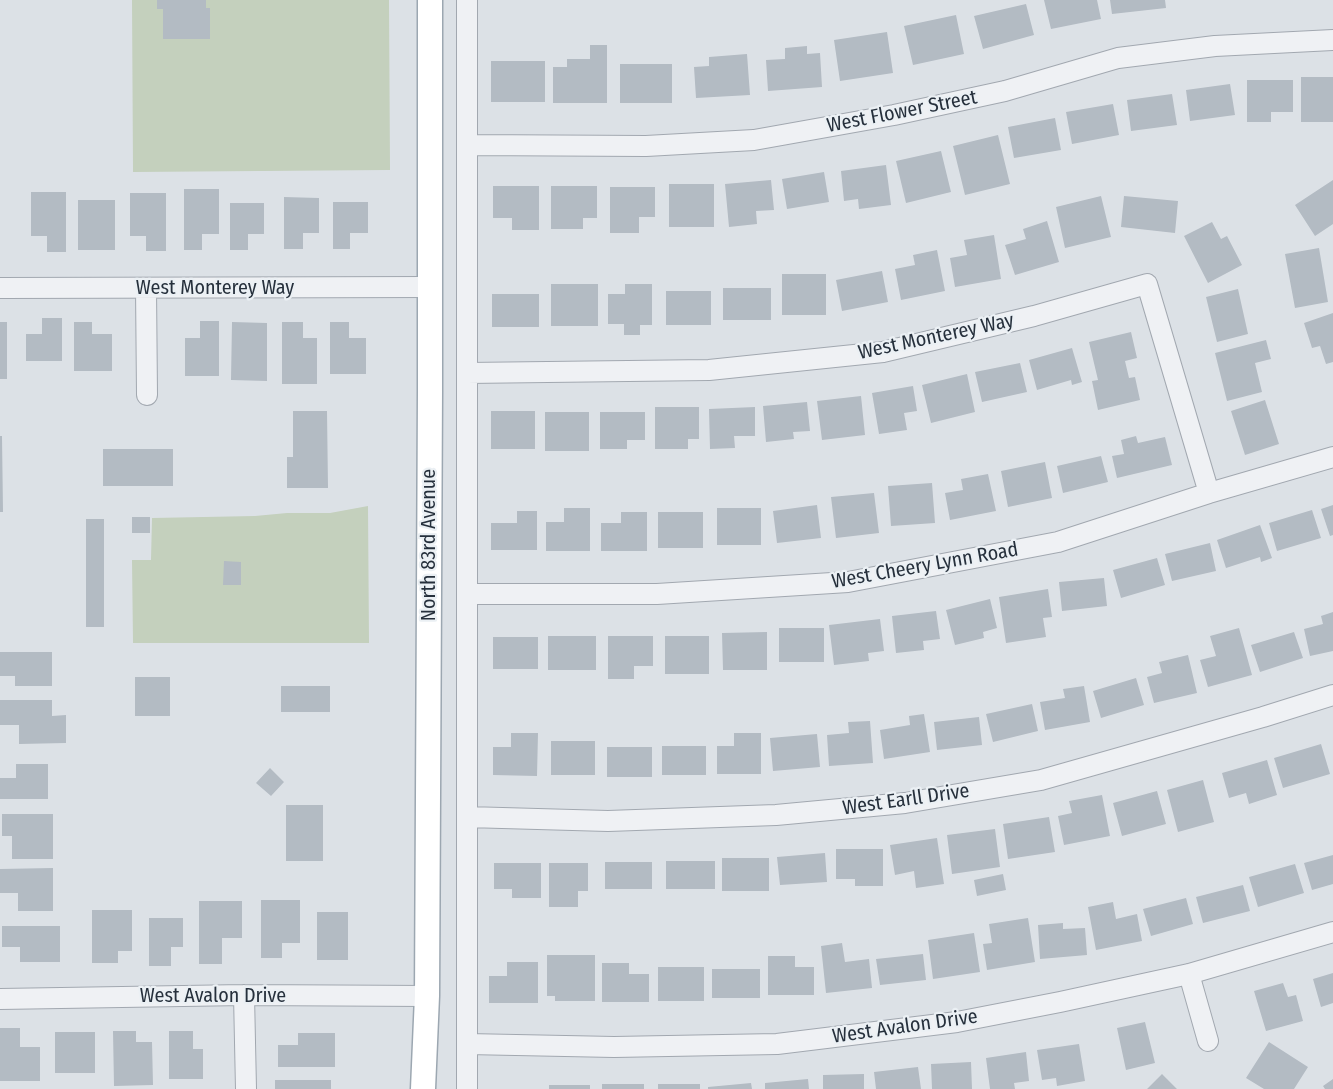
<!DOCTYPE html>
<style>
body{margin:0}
canvas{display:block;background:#dce1e6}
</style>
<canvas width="1333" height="1089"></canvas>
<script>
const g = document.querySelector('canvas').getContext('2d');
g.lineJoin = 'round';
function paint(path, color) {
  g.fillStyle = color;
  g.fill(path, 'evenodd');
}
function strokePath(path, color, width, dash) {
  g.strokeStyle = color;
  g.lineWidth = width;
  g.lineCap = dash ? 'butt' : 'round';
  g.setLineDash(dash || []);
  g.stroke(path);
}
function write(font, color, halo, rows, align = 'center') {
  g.font = font + ' "Fira Sans Condensed",sans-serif';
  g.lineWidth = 4.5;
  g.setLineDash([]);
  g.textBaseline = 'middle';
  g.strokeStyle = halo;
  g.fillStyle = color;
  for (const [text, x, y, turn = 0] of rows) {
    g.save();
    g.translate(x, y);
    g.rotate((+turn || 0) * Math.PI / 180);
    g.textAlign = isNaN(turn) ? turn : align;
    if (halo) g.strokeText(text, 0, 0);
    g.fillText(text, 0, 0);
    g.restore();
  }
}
paint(new Path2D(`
 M132 0H157V9H163L210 8H206V0H389L390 170 133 172Z
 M368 506 369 643H133L132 560H151L152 518 255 516 287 513H330Z`), '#c4d0bd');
paint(new Path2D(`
 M157 0H206V8H210V39H163V9H157Z
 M1044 0H1097L1101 19 1051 29Z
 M1110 0H1165L1166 8 1112 14Z
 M1026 4 1034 35 983 49 974 16Z
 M956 15 964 54 913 65 904 26Z
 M887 32 893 73 840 81 834 40Z
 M590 45H607V103H553V67H567V59H590Z
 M807 46V54L820 53 822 87 768 91 766 60 785 59V48Z
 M747 54 750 95 696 98 694 67 709 66V57Z
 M491 61H545V102H491Z
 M620 64H672V103H620Z
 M1301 77H1333V122H1301Z
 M1247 80H1293V112H1271V122H1247Z
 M1230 84 1235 115 1190 121 1186 90Z
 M1172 94 1177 125 1131 131 1127 100Z
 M1113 104 1119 135 1072 144 1066 112Z
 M1055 118 1061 150 1014 158 1008 127Z
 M998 135 1010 184 965 195 953 146Z
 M941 151 951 192 906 203 896 161Z
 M886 165 891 205 859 209 858 199 844 201 841 171Z
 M824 172 829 202 787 209 782 179Z
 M771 180 774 210 756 211 757 224 729 227 725 184Z
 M1333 180V224L1315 236 1295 205Z
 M669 184H714V227H669Z
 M493 186H539V230H512V218H493Z
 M551 186H597V218H583V229H551Z
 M610 187H655V217H639V233H610Z
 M184 189H219V234H202V250H184Z
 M31 192H66V252H47V236H31Z
 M130 193H166V251H146V236H130Z
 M1101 196 1111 237 1065 248 1056 207Z
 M1124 196 1178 201 1175 233 1121 227Z
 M284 197 319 198V233H303V249H284Z
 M78 200H115V250H78Z
 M333 202H368V233H350V249H333Z
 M230 203H264V234H248V250H230Z
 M1047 221 1059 262 1015 275 1005 245 1026 239 1023 229Z
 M1212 222 1221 239 1227 236 1242 265 1208 283 1184 236Z
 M994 235 1001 279 955 287 950 258 967 255 964 240Z
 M1319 248 1328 302 1295 308 1285 254Z
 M937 250 945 291 901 300 895 269 915 265 913 255Z
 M882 271 888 302 842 311 836 280Z
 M782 274H826V315H782Z
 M551 284H598V326H551Z
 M625 284H652V325H640V335H624V324H608V294H625Z
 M723 288H771V320H723Z
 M1238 289 1248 334 1217 342 1206 297Z
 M666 291H711V325H666Z
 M492 294H539V327H492Z
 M1333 313V362L1326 364 1320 346 1312 348 1304 323Z
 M42 318H62V361H26V334H42Z
 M200 321H219V376H185V338H200Z
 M0 322H7V379H0Z
 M74 322H92V334H112V371H74Z
 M232 322 267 323V381L231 380Z
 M282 322H303V338H317V384H282Z
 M330 322H349V338H366V374H330Z
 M1131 332 1137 358 1125 361 1129 378 1135 377 1140 400 1098 410 1092 381 1098 380 1089 342Z
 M1266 340 1271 359 1255 363 1262 392 1227 401 1215 353Z
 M1072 348 1082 382 1072 385 1071 380 1037 390 1029 360Z
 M1020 363 1027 392 982 402 975 372Z
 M967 374 975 412 931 423 922 385Z
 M913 386 917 411 904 413 907 430 879 434 872 393Z
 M861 396 865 435 822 440 817 401Z
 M1265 400 1279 444 1245 455 1231 411Z
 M807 402 810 431 793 432 794 439 766 442 763 406Z
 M655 407H699V439H688V449H655Z
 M755 407V436H734L735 448 710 449 709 409Z
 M293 411H327L328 488H287V457H293Z
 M491 411H535V449H491Z
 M545 412H589V451H545Z
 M600 412H645V440H627V449H600Z
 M0 436H2L3 512H0Z
 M1136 436 1138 443 1165 437 1172 465 1117 478 1112 456 1124 454 1121 440Z
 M103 449H173V486H103Z
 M1101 456 1108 482 1063 493 1057 466Z
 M1045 462 1052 498 1008 507 1001 471Z
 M988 474 996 511 950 520 945 493 963 490 961 479Z
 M932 483 935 523 891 526 888 486Z
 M874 493 879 533 836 538 831 497Z
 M817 505 821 538 777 543 773 511Z
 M1333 505V535L1330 536 1321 509Z
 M564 508H590V551H546V522H564Z
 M717 508H761V545H717Z
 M1312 510 1321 538 1277 551 1269 523Z
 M517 511H537V550H491V523H517Z
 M621 512H647V551H601V523H621Z
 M658 512H703V548H658Z
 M132 517H150V533H132Z
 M86 519H104V627H86Z
 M1260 525 1272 558 1261 562 1260 557 1226 568 1217 540Z
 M1210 543 1216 571 1172 581 1165 554Z
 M1157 558 1165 585 1121 598 1113 570Z
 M224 561 241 562V585H223Z
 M1104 578 1107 606 1062 611 1059 582Z
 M1048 589 1052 617 1043 618 1046 637 1006 643 999 597Z
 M990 599 997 628 983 632 984 638 955 645 946 610Z
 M936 611 940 639 923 641 924 650 896 653 892 616Z
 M1333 612V651L1310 656 1304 629 1323 624 1321 616Z
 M880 619 884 651 868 653 869 661 834 665 829 625Z
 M779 628H824V662H779Z
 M1239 628 1252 675 1208 687 1200 660 1216 656 1210 636Z
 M767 632V670H723L722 633Z
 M1294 632 1303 658 1260 672 1251 645Z
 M548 636H596V670H548Z
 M608 636H653V666H634V679H608Z
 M665 636H709V674H665Z
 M493 637H538V669H493Z
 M0 652H52V686H15V676H0Z
 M1188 655 1197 693 1154 703 1147 677 1162 673 1159 662Z
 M135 677H170V716H135Z
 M1136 678 1144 705 1101 718 1093 691Z
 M281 686H330V712H281Z
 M1084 686 1090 722 1045 730 1040 702 1065 698 1063 689Z
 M0 700H52V716L66 715V743L19 744V725H0Z
 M1032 704 1038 731 993 742 986 714Z
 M924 714 930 752 884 759 880 730 910 725 909 716Z
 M979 717 982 745 937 750 934 722Z
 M870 721 873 763 829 766 827 735 849 733 848 722Z
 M511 733H538L537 776 493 775V747H511Z
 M734 733H761V774H717V746H734Z
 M817 734 820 767 773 771 770 738Z
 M551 741H595V775H551Z
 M1321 744 1330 774 1283 788 1274 758Z
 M662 746H706V775H662Z
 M607 747H652V777H607Z
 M1267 760 1277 795 1249 804 1246 793 1229 798 1222 773Z
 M16 764H48V799H0V778H16Z
 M270 768 284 782 271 796 256 783Z
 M1203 780 1214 822 1178 832 1167 790Z
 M1157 791 1166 824 1122 836 1113 803Z
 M1102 795 1110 836 1064 845 1058 816 1072 813 1069 801Z
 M286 805H323V861H286Z
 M2 814H53V859H12V836H2Z
 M1049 817 1055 852 1008 859 1003 824Z
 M995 829 1000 867 952 874 947 835Z
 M937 838 944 884 916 888 914 871 895 875 890 845Z
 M836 849H883V886H855V879H836Z
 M825 853 827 882 780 885 777 857Z
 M1333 855V884L1312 890 1304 863Z
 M722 858H769V891H722Z
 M666 861H715V889H666Z
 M605 862H652V889H605Z
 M494 863H541V898H512V889H494Z
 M549 863H588V891H578V907H549Z
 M1295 864 1304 893 1258 907 1249 877Z
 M53 868V911H18V893H0V869Z
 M1003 874 1006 890 977 896 974 880Z
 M1243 885 1250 911 1203 923 1196 897Z
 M1186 898 1193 924 1151 936 1143 909Z
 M261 900H300V943H282V958H261Z
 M199 901H242V938H222V964H199Z
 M1113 902 1116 919 1137 914 1142 941 1096 950 1088 907Z
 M92 910H132V951H118V963H92Z
 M317 912H348V960H317Z
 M149 918H183V947H171V966H149Z
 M1028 918 1035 962 987 970 983 944 992 943 989 924Z
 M1063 923V929L1085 928 1087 955 1040 959 1038 925Z
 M2 926H60V962H20V947H2Z
 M974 933 980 972 933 979 928 940Z
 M842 943 845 962 869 959 872 988 826 993 821 946Z
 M923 954 926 980 880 985 876 959Z
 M547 955H595V1001H555V996H547Z
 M768 956H795V967H814V995H768Z
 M507 962H538V1003H489V976H507Z
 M602 963H629V974H649V1002H602Z
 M658 967H704V1001H658Z
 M712 969H760V998H712Z
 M1333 973V1003L1321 1007 1313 979Z
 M1283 983 1288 997 1296 995 1303 1021 1266 1031 1254 991Z
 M1145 1022 1155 1063 1126 1070 1117 1028Z
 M0 1028H20V1047H40V1081H0Z
 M113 1031H136V1042H152L153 1085 114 1086Z
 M169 1031H193V1049H203V1079H169Z
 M55 1032H95V1073H55Z
 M298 1033H335V1067H278V1045H298Z
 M1269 1042 1308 1067 1294 1089H1264L1246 1078Z
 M1079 1044 1085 1081 1057 1086 1056 1078 1042 1080 1037 1050Z
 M1026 1052 1029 1081 1014 1083 1015 1089H990L986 1058Z
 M971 1062 972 1089H932L931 1064Z
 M918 1067 921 1089H876L874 1072Z
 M864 1074V1089H823V1075Z
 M1162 1074 1177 1089H1147Z
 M808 1079 809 1089H765V1083Z
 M1333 1079V1089H1325L1323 1086Z
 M275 1080H331V1089H275Z
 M751 1083 752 1089H708V1087Z
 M602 1084H644V1089H602Z
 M658 1084H700V1089H658Z
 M549 1085H590V1089H549Z`), '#b3bbc3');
const minor = new Path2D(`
 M467 0V1089
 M467 145 646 146 754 140 894 115 1005 91 1118 58 1215 46 1333 40
 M0 288 430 287
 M146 288 147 395
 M467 373 709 370 883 352 1034 316 1147 284 1209 493
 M467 594H657L848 582 1058 542 1209 493 1333 457
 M467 817 608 821 776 815 905 803 1041 780 1263 717 1333 695
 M1189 974 1208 1041
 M244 995 246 1089
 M0 999 244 995 427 996
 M467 1044 614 1047 777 1044 957 1022 1060 1002 1189 974 1333 932`);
const major = new Path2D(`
 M423 1089 427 996 430 391V0`);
strokePath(minor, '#a2a8b0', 22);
strokePath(major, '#9ca7b1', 27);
strokePath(minor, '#eff1f4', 20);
strokePath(major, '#fff', 24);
write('20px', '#26303c', '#ebf0f4', [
 ["West Flower Street",902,112,-11],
 ["West Monterey Way",215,288],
 ["West Monterey Way",936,337,-12],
 ["North 83rd Avenue",429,545,-90],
 ["West Cheery Lynn Road",925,566,-10],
 ["West Earll Drive",906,800,-8],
 ["West Avalon Drive",213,996],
 ["West Avalon Drive",905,1027,-8]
]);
</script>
